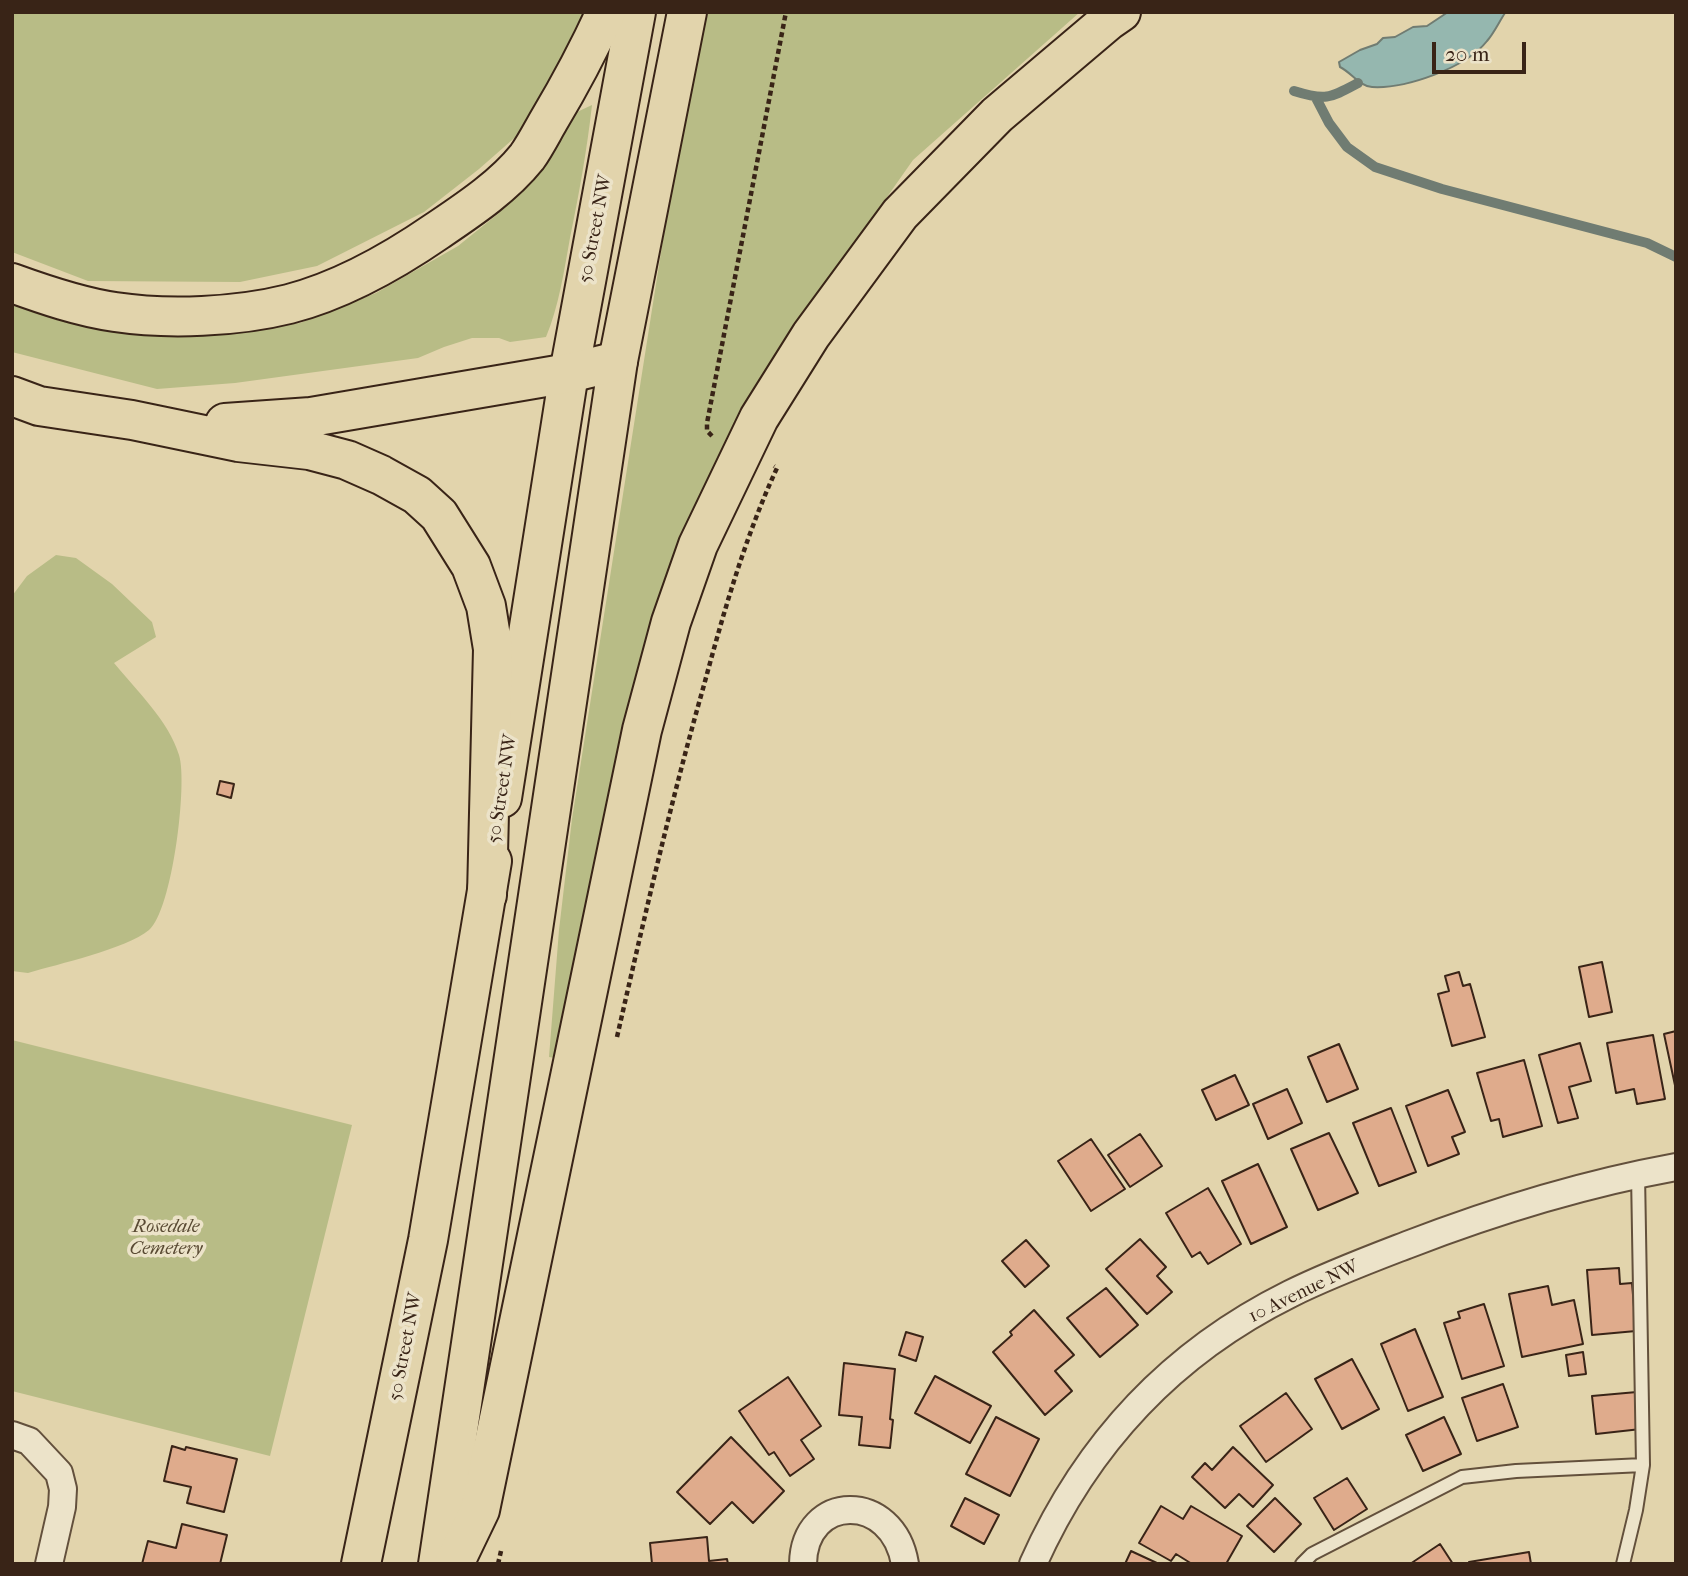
<!DOCTYPE html>
<style>
body{margin:0}
#map{position:relative;width:1688px;height:1576px;overflow:hidden;background:#e2d4ac;font-family:"IM FELL French Canon",serif}
canvas{display:block}
.frame{position:absolute;inset:0;border:14px solid #392417;pointer-events:none}
.scale{position:absolute;left:1432px;top:42px;width:94px;height:32px;box-sizing:border-box;border:4px solid #392417;border-top:0;padding-left:9px;font-size:21px;line-height:24px;white-space:nowrap;color:#392417;-webkit-text-stroke:5px #ece3c9;paint-order:stroke}
</style>
<div id="map">
<canvas width="1688" height="1576"></canvas>
<div class="frame"></div>
<div class="scale">20 m</div>
</div>
<script>
const g = document.querySelector('canvas').getContext('2d');
g.lineJoin = 'round';
function paint(path, color) {
  g.fillStyle = color;
  g.fill(path, 'evenodd');
}
function strokePath(path, color, width, dash) {
  g.strokeStyle = color;
  g.lineWidth = width;
  g.lineCap = dash ? 'butt' : 'round';
  g.setLineDash(dash || []);
  g.stroke(path);
}
function write(font, color, halo, rows, align = 'center') {
  g.font = font + ' "IM FELL French Canon",serif';
  g.lineWidth = 7;
  g.setLineDash([]);
  g.textBaseline = 'middle';
  g.strokeStyle = halo;
  g.fillStyle = color;
  for (const [text, x, y, turn = 0] of rows) {
    g.save();
    g.translate(x, y);
    g.rotate((+turn || 0) * Math.PI / 180);
    g.textAlign = isNaN(turn) ? turn : align;
    if (halo) g.strokeText(text, 0, 0);
    g.fillText(text, 0, 0);
    g.restore();
  }
}
paint(new Path2D(`
 M12 12H588L536 119 479 169 424 212 317 266 240 282 88 281 12 252Z
 M706 12H1080L913 160 762 375 703 502 555 1058 549 1057 559 930 572 819 670 195Z
 M592 105C587 150 579 194 570 238 564 271 559 306 546 337L510 342 499 338H472L444 347 418 358 235 383 157 389 12 352V301L178 334 300 323 376 293 458 246 499 213 537 170 577 112Z
 M56 555 76 558 112 584 152 622 156 637 114 663C136 690 169 721 179 755 188 784 172 911 149 930 126 949 58 964 28 973L12 971V596L27 576Z
 M12 1040 352 1125 270 1456 12 1391Z`), '#b8bc86');
const water = new Path2D(`
 M1448 12 1505 13C1499 22 1494 33 1487 41 1466 68 1405 89 1372 87 1359 86 1352 73 1340 67L1339 62 1360 50 1377 44 1383 38 1395 37 1413 27 1427 26Z`);
paint(water, '#95b7af');
strokePath(water, '#707c72', 2);
strokePath(new Path2D(`
 M1294 91C1326 101 1330 98 1358 83
 M1316 98 1329 123 1347 147 1375 167 1442 189 1647 243 1676 257`), '#707c72', 10);
const building = new Path2D(`
 M220 781 234 784 231 798 217 794Z
 M1602 962 1612 1012 1589 1017 1579 967Z
 M1459 972 1463 986 1470 984 1485 1037 1452 1046 1438 994 1449 991 1445 976Z
 M1676 1031V1090L1664 1034Z
 M1653 1035 1665 1099 1637 1104 1634 1089 1616 1093 1607 1043Z
 M1580 1043 1591 1081 1569 1087 1578 1118 1558 1123 1539 1055Z
 M1339 1044 1358 1089 1327 1102 1308 1057Z
 M1524 1060 1542 1126 1503 1137 1499 1119 1491 1121 1477 1073Z
 M1235 1075 1249 1105 1216 1120 1202 1090Z
 M1287 1089 1302 1123 1268 1139 1253 1104Z
 M1448 1090 1465 1132 1452 1137 1459 1154 1428 1166 1406 1106Z
 M1391 1108 1416 1172 1379 1186 1353 1123Z
 M1329 1133 1358 1193 1318 1210 1291 1149Z
 M1140 1134 1162 1166 1130 1187 1108 1155Z
 M1091 1139 1125 1189 1091 1211 1058 1161Z
 M1258 1164 1287 1227 1251 1244 1222 1181Z
 M1208 1188 1241 1244 1208 1264 1200 1252 1192 1257 1166 1213Z
 M1140 1239 1166 1267 1157 1276 1172 1292 1147 1314 1106 1269Z
 M1026 1240 1049 1266 1025 1287 1002 1261Z
 M1619 1268 1620 1284 1632 1283 1636 1331 1592 1335 1587 1270Z
 M1548 1286 1552 1305 1574 1300 1583 1344 1522 1357 1509 1294Z
 M1106 1288 1138 1325 1100 1357 1067 1318Z
 M1484 1304 1504 1366 1462 1379 1444 1323 1460 1318 1458 1312Z
 M1034 1310 1074 1355 1055 1371 1072 1391 1045 1415 993 1352 1012 1335 1010 1332Z
 M1415 1329 1443 1397 1408 1411 1381 1344Z
 M906 1332 923 1337 916 1361 899 1355Z
 M1583 1352 1586 1374 1569 1376 1566 1355Z
 M1352 1359 1379 1409 1342 1429 1315 1379Z
 M844 1363 895 1369 890 1419 893 1420 890 1448 859 1445 862 1417 839 1415Z
 M935 1376 991 1406 970 1443 915 1413Z
 M788 1377 821 1426 801 1440 814 1459 790 1476 774 1452 769 1455 739 1411Z
 M1503 1384 1518 1427 1477 1441 1462 1398Z
 M1637 1392 1641 1429 1596 1434 1592 1396Z
 M1286 1393 1312 1429 1266 1462 1240 1426Z
 M996 1417 1039 1439 1010 1496 966 1474Z
 M1444 1417 1461 1454 1423 1471 1406 1435Z
 M731 1437 784 1491 753 1523 732 1502 710 1524 677 1492Z
 M172 1446 185 1450 186 1447 237 1459 224 1512 187 1503 191 1487 164 1481Z
 M1233 1447 1273 1485 1253 1507 1239 1494 1225 1508 1192 1477 1205 1463 1212 1470Z
 M1347 1478 1367 1509 1334 1530 1314 1498Z
 M965 1498 999 1515 984 1544 951 1526Z
 M1275 1498 1301 1524 1274 1552 1247 1526Z
 M1161 1506 1183 1519 1191 1506 1242 1536 1226 1564H1192L1176 1554 1171 1561 1139 1543Z
 M182 1524 227 1535 220 1564H142L148 1541 176 1548Z
 M707 1537 709 1561 727 1559 728 1564H652L650 1543Z
 M1440 1544 1453 1564H1410Z
 M1131 1551 1159 1564H1125Z
 M1529 1552 1531 1564H1469V1562Z`);
paint(building, '#dfab8c');
strokePath(building, '#392417', 2);
const lane = new Path2D(`
 M1302 1564 1312 1554 1462 1477 1516 1471 1643 1465
 M1623 1564 1636 1510 1643 1465 1638 1174`);
const street = new Path2D(`
 M12 1435 29 1441 59 1473 63 1489 62 1507 49 1564
 M803 1564C804 1493 893 1491 905 1564
 M1033 1564C1087 1443 1171 1353 1290 1294 1328 1275 1368 1260 1407 1245 1495 1211 1583 1184 1676 1167`);
const primary = new Path2D(`
 M502 798 569 373 636 12
 M361 1564 428 1240 492 861
 M438 1564 618 361 687 12`);
const highway = new Path2D(`
 M12 283C45 295 80 307 115 312 168 320 237 317 289 304 343 290 392 262 437 231 468 210 503 187 527 157 535 146 542 132 549 120 570 85 589 49 606 12
 M12 396 39 406 132 420 238 442 309 450 347 460 381 475 417 495 439 515 471 566 486 606 493 649 487 895
 M225 423 311 417 569 373 618 361
 M454 1564 480 1510 642 730 671 622 698 545 759 418 811 335 900 214 997 115 1108 21 1121 12`);
strokePath(lane, '#63503c', 16);
strokePath(street, '#63503c', 30);
strokePath(primary, '#392417', 42);
strokePath(highway, '#392417', 42);
strokePath(new Path2D(`
 M712 436 707 431V423L786 12
 M617 1037C644 919 671 801 704 685 724 611 745 537 777 468L774 466
 M498 1564 501 1551`), '#392417', 4.5, [5, 3.5]);
strokePath(lane, '#ece3c9', 12);
strokePath(street, '#ece3c9', 26);
strokePath(primary, '#e2d4ac', 38);
strokePath(highway, '#e2d4ac', 38);
write('19px', '#392417', '#ece3c9', [
 ["50 Street NW",596,229,-79],
 ["50 Street NW",503,789,-81],
 ["10 Avenue NW",1304,1292,-26],
 ["50 Street NW",406,1347,-79]
]);
write('italic 19px', '#594a33', '#ece3c9', [
 ["Rosedale",166,1227],
 ["Cemetery",166,1249]
]);
</script>
